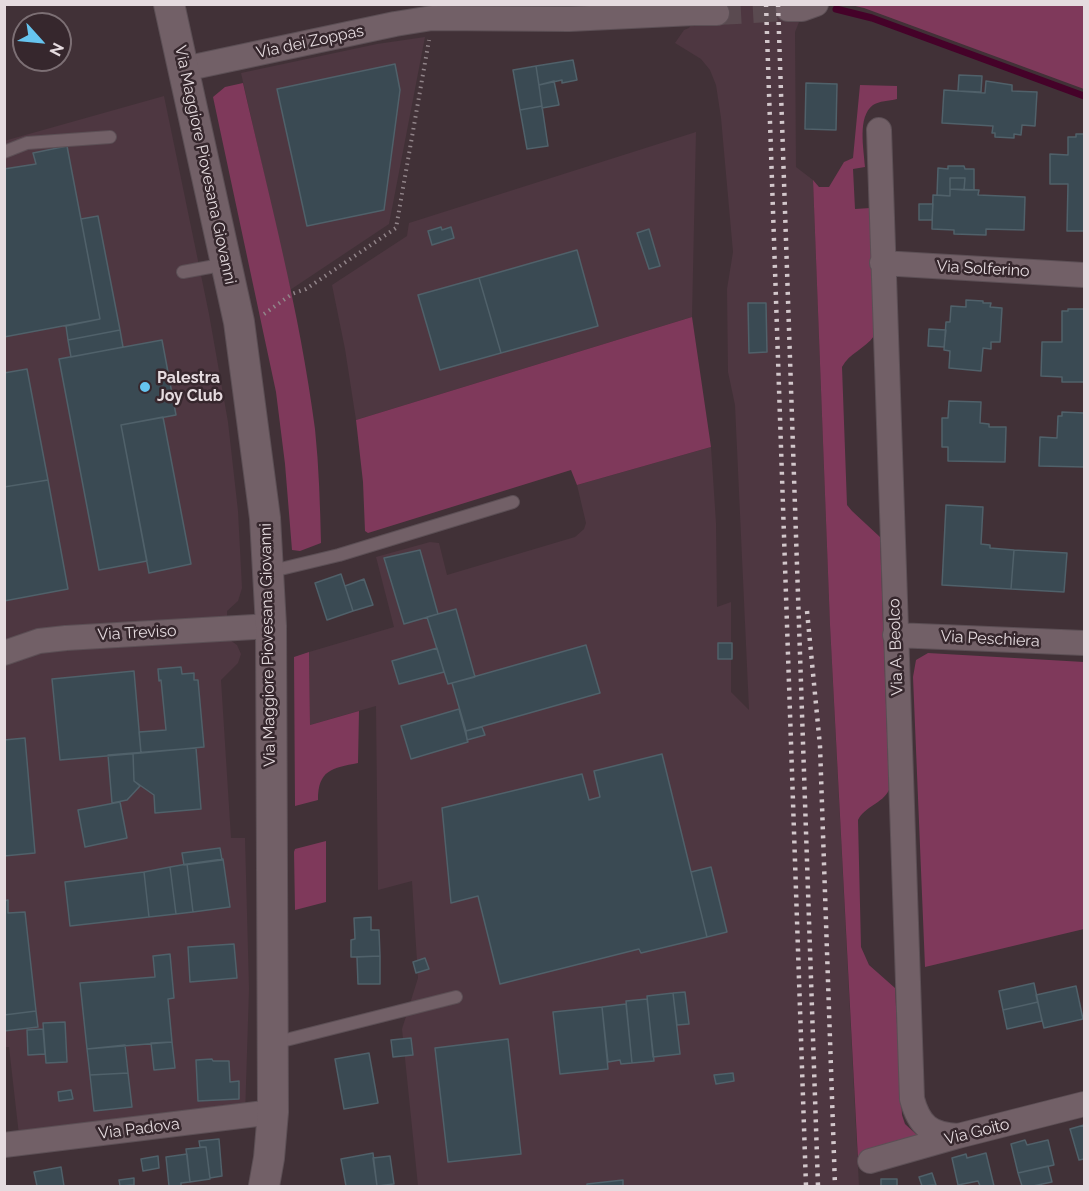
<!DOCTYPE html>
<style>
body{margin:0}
#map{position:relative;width:1089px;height:1191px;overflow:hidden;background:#413137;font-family:Raleway,sans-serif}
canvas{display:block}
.frame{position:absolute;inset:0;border:6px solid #e5dbdf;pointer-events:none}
.north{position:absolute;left:12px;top:12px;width:60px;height:60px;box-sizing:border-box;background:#36272d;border:2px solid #7c6f74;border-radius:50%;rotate:117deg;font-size:16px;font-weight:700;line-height:24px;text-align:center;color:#e5dbdf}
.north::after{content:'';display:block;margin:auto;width:21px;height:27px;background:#66c4ef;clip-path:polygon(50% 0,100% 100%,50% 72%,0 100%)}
</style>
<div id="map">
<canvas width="1089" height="1191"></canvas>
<div class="frame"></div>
<div class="north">N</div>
</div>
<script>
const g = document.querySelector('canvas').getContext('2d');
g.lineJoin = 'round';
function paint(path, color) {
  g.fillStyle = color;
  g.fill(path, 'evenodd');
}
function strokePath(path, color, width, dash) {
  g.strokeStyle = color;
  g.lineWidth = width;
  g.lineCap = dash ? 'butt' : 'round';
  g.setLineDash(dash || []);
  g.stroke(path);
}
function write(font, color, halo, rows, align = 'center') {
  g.font = font + ' Raleway,sans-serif';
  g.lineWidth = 5;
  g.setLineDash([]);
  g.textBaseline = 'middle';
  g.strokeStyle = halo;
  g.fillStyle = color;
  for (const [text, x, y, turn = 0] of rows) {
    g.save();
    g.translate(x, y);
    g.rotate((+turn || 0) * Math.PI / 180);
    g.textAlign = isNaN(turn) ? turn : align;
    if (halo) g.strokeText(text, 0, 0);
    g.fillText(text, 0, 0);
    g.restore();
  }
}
paint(new Path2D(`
 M719 5H798L799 22 795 32 796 167 813 180 830 625 859 1186H418L402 1029 418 978 412 881 378 890 376 706 310 725 309 652 394 627 376 557 430 542 439 543 447 575 575 537 584 529 586 523 577 485 711 447 716 523 717 607 731 602V692L749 710 735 405 728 372 727 289 733 252 721 118 716 85 710 70 701 59 675 43 684 30 689 28 692 23 719 26Z
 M425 37 389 224 290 290 241 73 377 44Z
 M164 96 209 314 228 422 238 511 242 588 238 601 227 611V638L237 645 241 654 238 663 221 680 231 838H245L249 989 245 1116 20 1144 9 1047H4V141Z
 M696 132 692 317 356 420 345 349 332 285 407 236 409 223Z`), '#4e3741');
paint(new Path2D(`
 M851 5H1084V89L864 8Z
 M243 83C269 197 300 312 315 429 319 467 320 505 321 543L300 551 292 550 285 464 276 392 213 97 225 87Z
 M860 85 897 86V99C889 101 879 101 873 105 857 117 864 149 865 167L853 169 855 209 870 208 874 336C865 349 849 353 842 367L847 505 852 511 880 537 889 790C882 804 865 806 858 820L861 947 869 965 895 988 902 1115 905 1124 918 1136 914 1144 858 1159 830 625 813 180 819 187H829L844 162 853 158Z
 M692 317 711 447 577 485 571 470 368 533 365 531 363 482 356 420Z
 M309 652 310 725 359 711 358 763C332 768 318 770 318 800L295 806 294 657Z
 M928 653 1084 662V929L925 967 913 677 916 660Z
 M326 841V902L295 910 294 852 295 849Z`), '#7f395b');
strokePath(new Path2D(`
 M836 9 872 18 1084 96`), '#450229', 7);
const building = new Path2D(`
 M573 60 577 80 562 83V80L539 85 536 66Z
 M395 64 400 90 384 210 307 226 277 89Z
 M536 66 542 106 520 110 513 70Z
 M959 75 982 76 981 92 958 91Z
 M554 81 559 105 542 108 539 85Z
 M986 81 1012 85V91L1037 92 1035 126 1022 125 1021 135 1014 134V138L995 137V133H992L993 126 942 123 944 90 985 93Z
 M806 83 837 84 836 130 805 129Z
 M542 106 548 146 527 149 520 110Z
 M1076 134H1084V231H1067L1068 184H1050V154L1068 155V137H1076Z
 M67 146 100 319 4 337V169L36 164 33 153Z
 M948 166H964L965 169H974V190H964L965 178H950V196L937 195 938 168 948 169Z
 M950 178H965L964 190 950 189Z
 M950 189 979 190 978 195 1025 197 1024 230 986 229V235L954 234V230L932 229 933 195 950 196Z
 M919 204H933L932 220H919Z
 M98 216 120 330 68 340 66 326 100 319 81 219Z
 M441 227 442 230 451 227 454 238 432 245 428 231Z
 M649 229 660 266 649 269 637 233Z
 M577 250 598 326 501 353 479 278Z
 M479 278 501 353 440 370 418 295Z
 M966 300 983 301V303H991L990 307 1002 308 1000 342H991V349L983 348 981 371 949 368 950 351 944 350 946 322H950L951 306 966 307Z
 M748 303H766L767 352 749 353Z
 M1068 309H1084V382H1062V377L1041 376 1042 342H1062V311H1068Z
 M929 329 946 330 944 347 928 346Z
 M120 330 123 347 71 357 68 340Z
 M162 340 176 415 121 425 147 561 99 570 59 359Z
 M27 369 48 480 4 487V373Z
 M949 401 981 402 980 423 989 424V427H1006L1005 462 948 461V447H942V418H948Z
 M1062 412 1084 413V467L1039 466 1040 437 1057 438 1058 416H1062Z
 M163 417 191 564 149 573 121 425Z
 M48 480 68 589 4 601V487Z
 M946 505 983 507 981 544 990 545V548L1014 550 1011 589 942 585Z
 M420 550 438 614 404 624 384 558Z
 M1014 550 1067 553 1064 592 1011 589Z
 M341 574 353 611 327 620 315 583Z
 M364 579 373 605 353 611 345 586Z
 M456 609 475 677 448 684 427 617Z
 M718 643H732V659H718Z
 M586 645 600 693 466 731 452 683Z
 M437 648 444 672 399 684 392 661Z
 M181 667 182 674 194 673V680H198L204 747 141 753 139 732 166 730 161 680 159 681 158 669Z
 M134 671 141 753 60 760 52 679Z
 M459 709 468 742 411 759 401 726Z
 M482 727 485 735 467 740 466 731Z
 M25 738 35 853 4 856V740Z
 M196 748 201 809 155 813 154 795 134 781 133 753Z
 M133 753 134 781 140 786 127 800 112 803 108 755Z
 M662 754 707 937 641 953 639 949 500 984 478 896 451 903 442 808 582 774 589 800 600 797 594 771Z
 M120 802 127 838 85 847 78 810Z
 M220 848 222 860 184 865 182 853Z
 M223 859 230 907 193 912 187 864Z
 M187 864 193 912 176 914 170 867Z
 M170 867 176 914 149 917 144 872Z
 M711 867 727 932 707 937 691 872Z
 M144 872 149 917 70 926 65 882Z
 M8 900V913L25 912 36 1011 4 1015V901Z
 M371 917V930H379L380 956 351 957V940L355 939 354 918Z
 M234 944 237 978 190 982 188 947Z
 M170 954 174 998 168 999 172 1042 87 1049 80 983 155 977 153 956Z
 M380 956V984H358L357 957Z
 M425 958 429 969 416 973 413 962Z
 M1034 983 1038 1002 1003 1010 999 991Z
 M1076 986 1083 1019 1044 1028 1036 995Z
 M685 992 689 1024 677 1025 673 993Z
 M673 993 680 1054 653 1057 647 996Z
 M647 999 654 1061 632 1063 626 1001Z
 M1038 1002 1042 1021 1007 1029 1003 1010Z
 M626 1004 632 1063 621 1064 620 1060 608 1062 602 1007Z
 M602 1007 608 1069 560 1074 553 1012Z
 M36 1011 38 1027 4 1031V1015Z
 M65 1022 67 1062 46 1063 43 1023Z
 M43 1029 45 1054 28 1055 27 1030Z
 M411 1038 413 1055 393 1057 391 1040Z
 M508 1039 521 1154 448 1162 435 1048Z
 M172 1042 175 1068 154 1070 151 1043Z
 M125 1045 128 1073 90 1075 87 1049Z
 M369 1053 378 1103 344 1109 335 1059Z
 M212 1059 213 1061H229L230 1082 239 1081V1099L198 1101 196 1060Z
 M128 1073 132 1107 94 1111 90 1075Z
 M733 1073 734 1081 716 1084 714 1075Z
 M71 1090 73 1099 59 1101 58 1092Z
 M1084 1125V1159L1079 1160 1070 1129Z
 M219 1139 222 1176 210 1178 206 1147H200L199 1141Z
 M1025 1140 1027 1145 1048 1140 1054 1165 1018 1173 1011 1144Z
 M206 1147 210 1179 190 1182 186 1149Z
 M373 1153 377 1186H346L341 1159Z
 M986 1153 994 1186H980L978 1181 958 1185 952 1158 966 1154 967 1158Z
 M187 1154 190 1182 181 1183V1186H169L166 1157Z
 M158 1156 159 1168 143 1171 141 1159Z
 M390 1156 394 1184 377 1186 373 1158Z
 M1048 1166 1052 1182 1033 1186H1022L1018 1173Z
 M61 1167 64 1186H37L34 1172Z
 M932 1173 936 1185 922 1186 919 1177Z
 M134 1178V1185L120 1186 119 1180Z
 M881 1179H897V1186H881Z
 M623 1180V1186H587V1184Z`);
paint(building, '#3a4a53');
strokePath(building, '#50616a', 1.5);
strokePath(new Path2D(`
 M717 13 788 9`), '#5a4a50', 24, [24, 12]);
const service = new Path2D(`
 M4 152 27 143 110 137
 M183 272 226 264
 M268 572 339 555 513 502
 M274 1043 456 997`);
const minor = new Path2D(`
 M788 9H802L816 4
 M184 69 395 24 432 18 569 19 694 13H717
 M879 130 912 1099C919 1125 930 1135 958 1136
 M882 263 1084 275
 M895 635 1084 643
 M4 653 39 641 66 638 271 626
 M4 1145 273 1112
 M870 1161 958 1136 1084 1104`);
const tertiary = new Path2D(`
 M169 4 239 322 265 518 271 626 273 1112 269 1158 264 1186`);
strokePath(service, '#5c4f55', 14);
strokePath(minor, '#5c4f55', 26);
strokePath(tertiary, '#5c4f55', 32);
strokePath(new Path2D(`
 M264 314 292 294 306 289 396 228 429 40`), '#918489', 4, [1.5, 4.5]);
strokePath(service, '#726067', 12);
strokePath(minor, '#726067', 24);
strokePath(tertiary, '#726067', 30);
strokePath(new Path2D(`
 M766 4 806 1186
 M778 4 818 1186
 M807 611 820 746 835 1186`), '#d2c7cb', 4.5, [3, 6]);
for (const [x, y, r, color] of [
 [145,387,6,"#66c4ef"]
]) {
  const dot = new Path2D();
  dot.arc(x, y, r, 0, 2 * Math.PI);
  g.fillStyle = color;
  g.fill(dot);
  strokePath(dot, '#36272d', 2);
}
write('16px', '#e5dbdf', '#36272d', [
 ["Via dei Zoppas",310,42,-12],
 ["Via Maggiore Piovesana Giovanni",205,165,78],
 ["Via Solferino",983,269,3],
 ["Via Treviso",137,633,-3],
 ["Via Peschiera",990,639,3],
 ["Via Maggiore Piovesana Giovanni",268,645,-91],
 ["Via A. Beolco",896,647,-92],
 ["Via Padova",139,1129,-7],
 ["Via Goito",977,1132,-14]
]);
write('bold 16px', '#e5dbdf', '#36272d', [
 ["Palestra",157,378],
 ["Joy Club",157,396]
], 'left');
</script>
